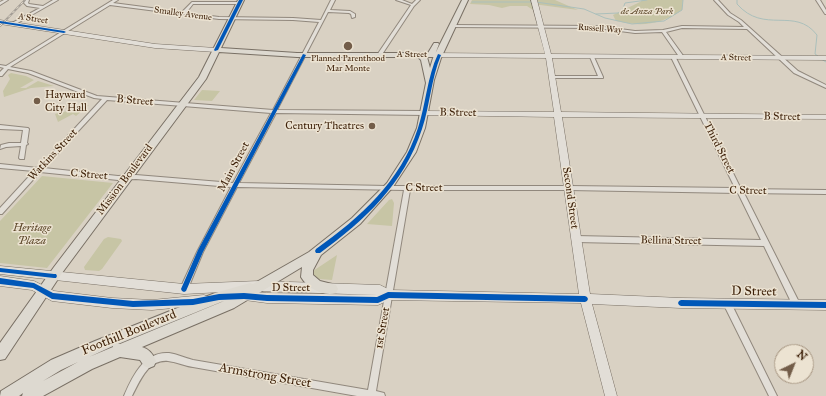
<!DOCTYPE html>
<style>
body{margin:0}
#map{position:relative;width:826px;height:396px;overflow:hidden;background:#d9d1c3;font-family:"IM FELL Great Primer",serif}
canvas{display:block}
.north{position:absolute;left:774px;top:344px;width:40px;height:40px;box-sizing:border-box;background:#ece3d2;border:1px solid #a69581;border-radius:50%;rotate:43deg;font-size:11px;font-weight:700;line-height:16px;text-align:center;color:#3c1f07}
.north::after{content:'';display:block;margin:auto;width:14px;height:18px;background:#735d49;clip-path:polygon(50% 0,100% 100%,50% 72%,0 100%)}
</style>
<div id="map">
<canvas width="826" height="396"></canvas>
<div class="north">N</div>
</div>
<script>
const g = document.querySelector('canvas').getContext('2d');
g.lineJoin = 'round';
function paint(path, color) {
  g.fillStyle = color;
  g.fill(path, 'evenodd');
}
function strokePath(path, color, width, dash) {
  g.strokeStyle = color;
  g.lineWidth = width;
  g.lineCap = dash ? 'butt' : 'round';
  g.setLineDash(dash || []);
  g.stroke(path);
}
function write(font, color, halo, rows, align = 'center') {
  g.font = font + ' "IM FELL Great Primer",serif';
  g.lineWidth = 3;
  g.setLineDash([]);
  g.textBaseline = 'middle';
  g.strokeStyle = halo;
  g.fillStyle = color;
  for (const [text, x, y, turn = 0] of rows) {
    g.save();
    g.translate(x, y);
    g.rotate((+turn || 0) * Math.PI / 180);
    g.textAlign = isNaN(turn) ? turn : align;
    if (halo) g.strokeText(text, 0, 0);
    g.fillText(text, 0, 0);
    g.restore();
  }
}
paint(new Path2D(`
 M472 0H555L578 10 533 4V10L527 6H510L502 8 489 5 470 4Z
 M642 0H683L682 10C661 25 641 27 616 21L613 15 640 2Z
 M11 73 26 76 34 80 20 88H26L38 81 54 86 31 88 4 97 3 91 10 79 8 75Z
 M202 90 220 91 212 101 194 100Z
 M89 105 76 116 73 114 58 122 55 114C61 112 65 112 71 110 79 108 78 106 89 105Z
 M42 176 113 183 47 268 0 263V221Z
 M392 199 394 203 392 226 367 224 389 200Z
 M108 237 121 239 122 241 102 269 99 271 85 270 84 267 104 239Z
 M337 255 332 280 319 279 314 277 313 271Z`), '#c7c5a5');
strokePath(new Path2D(`
 M737 0V4C764 35 795 6 817 35L815 54 818 56
 M472 2H532
 M536 2 584 9 605 18 632 24 664 21 682 10 683 0
 M596 14 618 13 622 11 625 3 647 0
 M821 59 826 62`), '#abbfbb', 1);
const street = new Path2D(`
 M4 0H8L0 5V2Z
 M25 0H29L28 3 29 4 43 6 53 0H58L14 25H12V23L40 8 27 6 24 3Z
 M113 0H118L113 3 182 12 192 2H240L242 3 241 4H193L186 13 219 17 293 18 321 20 331 0H335L330 10 350 11 355 14V17L352 18 351 14 349 13 328 12 277 110 424 111 426 113 424 115 276 113 239 183 387 186H569L735 188 671 57 675 56 741 189 826 190V194L744 193 800 304 799 306 796 307 793 306 764 246 576 242 574 241 573 239 574 237 576 236 761 240 738 193 569 190H410L376 391 384 393 385 396H357L193 367C185 366 177 362 168 361 148 359 140 381 132 396H124C132 377 144 351 169 353 177 354 185 358 193 360L368 390 404 190 237 187 203 252 187 291 184 292 181 291 180 289 197 252 231 187 136 179 118 180 40 172 2 214H0V208L34 171 0 168V164L38 168 102 99 94 98 28 73 8 69 2 76H0V72L4 68 0 67V65L6 66ZM110 5 219 19 293 20 319 22 273 110 97 96 31 71 10 67ZM107 100 271 113 233 183 136 175 118 176 44 168Z
 M396 0H402L412 4 416 0H420L414 6 381 56H377V55L411 5Z
 M714 0H718L730 13 741 20 798 71 826 85V88L794 73 747 29 682 28 666 32 684 57 682 58H680L662 32 635 33 597 28 452 27 450 26 452 25 597 26 635 31 663 30 682 26 744 27 739 22 728 15Z
 M816 0H820L826 10V14H825Z
 M590 56 594 57 603 77V78H552L550 77 552 76H598L590 57Z
 M0 125 28 128 29 129 27 143 28 144 26 145 24 159H20L19 158 21 146 6 147 0 149 1 145 9 143H21L23 130 0 129Z
 M727 300 730 301 777 396H769L723 303 724 301Z`);
const secondary = new Path2D(`
 M531 0H537L551 54 826 56V60L552 58 561 112 826 115V119L562 117 590 294 681 298 826 300V310L681 308 592 304 617 396H605L581 303 389 300 378 305 267 303 237 299 236 296 237 293 241 291 184 294 0 274V266L184 284 259 281 380 285 390 290 579 294 554 117 424 115 420 113 424 111 554 112 546 58 431 57 428 55 431 53 545 54ZM242 291H259L378 295 267 293Z
 M0 20 155 44 216 48 219 50 216 52 155 48 0 24Z
 M0 276 34 281 54 291 112 298 152 300 204 295 208 297 209 300 208 303 204 305 152 310 112 308 52 301 32 290 0 286Z`);
const primary = new Path2D(`
 M238 0H244L221 48 297 53H428L434 43H438L439 44 434 57H427L430 68 433 58 462 0H468L441 58 434 80 425 128 416 152 393 187 360 224 321 255 313 270V275L320 281 336 285 338 289 336 293C324 297 307 288 301 277L302 267 234 308 142 347C149 349 153 354 156 361L154 366 149 368 144 366 140 360 120 357 92 369 43 396H22L23 393 19 396H0L1 391 51 360 95 341 215 293 250 283 253 284 309 252 352 218 387 183 407 152 417 128 426 83 421 60 418 57H297L219 52 206 79 62 273 5 359 0 360V343L54 267 199 77ZM224 301 120 344H118L221 302ZM113 346V347L89 357ZM78 362 43 381 61 370Z`);
strokePath(street, '#91887d', 2);
strokePath(secondary, '#797065', 1);
strokePath(primary, '#797065', 2);
paint(street, '#e2ded7');
paint(secondary, '#e2ded7');
paint(primary, '#ddd9d0');
const rail = new Path2D(`
 M0 26 25 0`);
strokePath(rail, '#a39d95', 2);
strokePath(rail, '#ece3d2', 1, [3]);
paint(new Path2D(`
 M239 0H243L218 50 215 51 214 50Z
 M0 21 64 31 66 32 64 33 0 23Z
 M303 54 306 55 203 252 186 291 184 292 182 291 181 289 198 250Z
 M438 54 441 55C431 79 430 105 422 129 404 184 365 220 320 253H316L315 251 316 249C360 218 401 181 418 128 426 104 427 77 438 54Z
 M0 268 54 274H56L57 276 56 278H54L0 272Z
 M0 278 34 283 53 293 133 301 193 299 219 294 244 293 267 295 377 297 388 292 585 296 587 297 588 299 587 301 585 302 389 298 378 303 267 301 244 299 219 300 193 305 133 307 52 299 33 288 0 284Z
 M681 300 826 302V308L681 306 679 305 678 303 679 301Z`), '#0057b8');
for (const [x, y, r, color] of [
 [348,46,5,"#735d49"],
 [37,101,4,"#735d49"],
 [372,126,4,"#735d49"]
]) {
  const dot = new Path2D();
  dot.arc(x, y, r, 0, 2 * Math.PI);
  g.fillStyle = color;
  g.fill(dot);
  strokePath(dot, '#ece3d2', 1.5);
}
write('italic 9px', '#5b4628', '#ece3d2', [
 ["de Anza Park",647,12]
]);
write('9px', '#3c1f07', '#ece3d2', [
 ["Smalley Avenue",183,14,8],
 ["A Street",33,19,9],
 ["Russell Way",600,29,4],
 ["A Street",412,55],
 ["A Street",736,58,1]
]);
write('9px', '#3c1f07', '#ece3d2', [
 ["Planned Parenthood",348,59],
 ["Mar Monte",348,69]
]);
write('11px', '#3c1f07', '#ece3d2', [
 ["Hayward",45,95],
 ["City Hall",45,108],
 ["Century Theatres",364,126,"right"]
], 'left');
write('11px', '#3c1f07', '#ece3d2', [
 ["B Street",135,101,5],
 ["B Street",458,113,1],
 ["B Street",782,117,1],
 ["Third Street",719,148,63],
 ["Watkins Street",53,155,-47],
 ["Main Street",234,167,-62],
 ["C Street",89,175,5],
 ["Mission Boulevard",125,180,-53],
 ["C Street",424,188],
 ["C Street",748,191,1],
 ["Second Street",570,198,82],
 ["Bellina Street",671,241,1],
 ["D Street",291,288],
 ["1st Street",383,328,-80]
]);
write('italic 11px', '#5b4628', '#ece3d2', [
 ["Heritage",32,228],
 ["Plaza",32,241]
]);
write('13px', '#3c1f07', '#ece3d2', [
 ["D Street",754,292,1],
 ["Foothill Boulevard",129,333,-22],
 ["Armstrong Street",265,376,10]
]);
</script>
